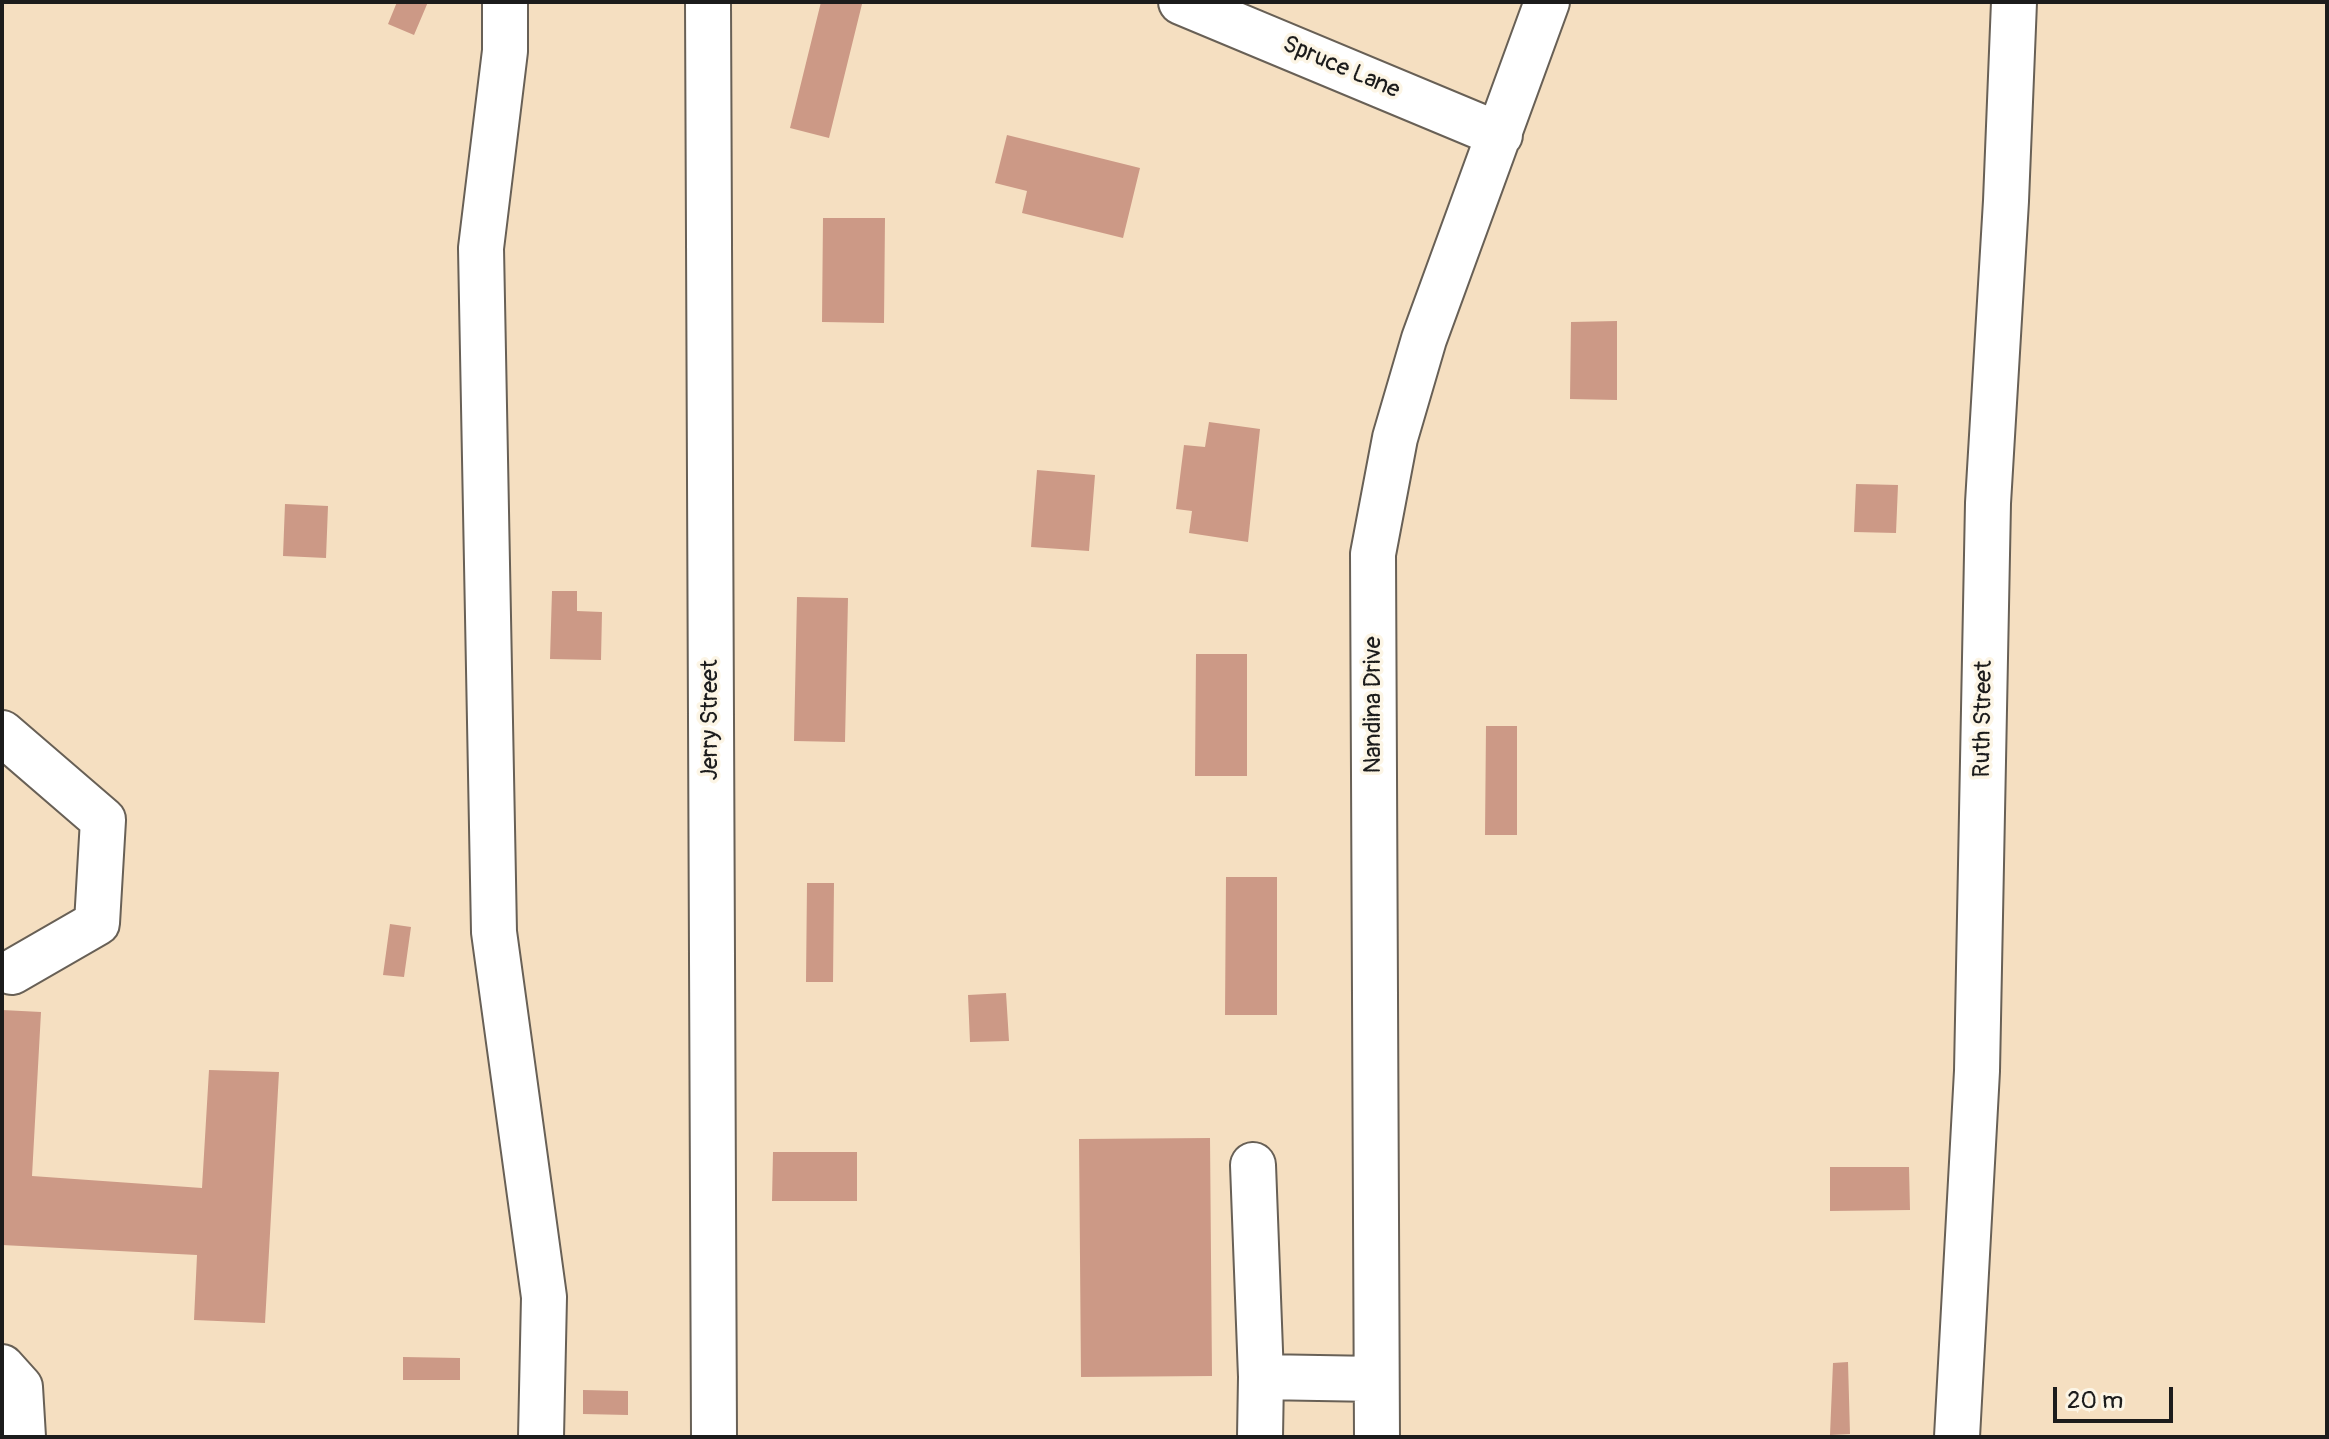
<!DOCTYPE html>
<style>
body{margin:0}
#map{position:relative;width:2329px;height:1439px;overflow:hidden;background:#f5dfc1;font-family:Pangolin,sans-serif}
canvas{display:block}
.frame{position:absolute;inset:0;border:4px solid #1c1c1c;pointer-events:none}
.scale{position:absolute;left:2053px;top:1387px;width:120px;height:36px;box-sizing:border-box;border:4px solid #1c1c1c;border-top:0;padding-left:10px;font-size:24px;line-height:28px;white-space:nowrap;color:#1c1c1c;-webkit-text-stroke:6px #fcf5e5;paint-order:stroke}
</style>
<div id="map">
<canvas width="2329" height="1439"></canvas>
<div class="frame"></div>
<div class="scale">20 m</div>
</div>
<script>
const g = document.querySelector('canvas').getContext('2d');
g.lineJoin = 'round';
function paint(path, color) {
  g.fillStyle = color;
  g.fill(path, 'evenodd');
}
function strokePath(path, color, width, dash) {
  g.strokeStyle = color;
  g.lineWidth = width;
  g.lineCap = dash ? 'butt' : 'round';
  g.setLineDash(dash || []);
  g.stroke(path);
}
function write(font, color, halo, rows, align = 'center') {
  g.font = font + ' Pangolin,sans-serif';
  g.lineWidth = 7;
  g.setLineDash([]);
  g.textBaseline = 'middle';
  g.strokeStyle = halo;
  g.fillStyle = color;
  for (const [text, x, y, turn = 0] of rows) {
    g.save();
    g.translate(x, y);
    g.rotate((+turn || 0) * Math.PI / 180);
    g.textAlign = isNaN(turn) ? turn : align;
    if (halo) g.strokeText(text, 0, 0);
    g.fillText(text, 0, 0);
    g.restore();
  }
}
paint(new Path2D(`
 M397 2H428L414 35 388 24Z
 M821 2 862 4 829 138 790 128Z
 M1007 135 1140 168 1123 238 1022 213 1027 191 995 183Z
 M823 218H885L884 323 822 322Z
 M1617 321V400L1570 399 1571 322Z
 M1209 422 1260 429 1248 542 1189 533 1192 511 1176 509 1184 445 1205 447Z
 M1037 470 1095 475 1089 551 1031 547Z
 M1856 484 1898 485 1896 533 1854 532Z
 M285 504 328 506 326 558 283 556Z
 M552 591H577V611L602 612 601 660 550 659Z
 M797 597 848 598 845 742 794 741Z
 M1196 654H1247V776H1195Z
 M1486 726H1517V835H1485Z
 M1226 877H1277V1015H1225Z
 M807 883H834L833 982H806Z
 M390 924 411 927 404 977 383 975Z
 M1006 993 1009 1041 970 1042 968 995Z
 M2 1010 41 1012 32 1176 202 1188 209 1070 279 1072 265 1323 194 1320 197 1255 2 1245Z
 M1210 1138 1212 1376 1081 1377 1079 1139Z
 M773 1152H857V1201H772Z
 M1830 1167H1909L1910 1210 1830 1211Z
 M403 1357 460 1358V1380H403Z
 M1848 1362 1850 1434 1830 1435 1833 1363Z
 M583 1390 628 1391V1415L583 1414Z`), '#cc9986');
const minor = new Path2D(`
 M505 2V51L481 248 494 932 544 1297 541 1437
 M708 2 714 1437
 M1181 2 1500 135
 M2 733 103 820 97 923 12 972
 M1253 1165 1261 1377 1376 1379
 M2 1367 20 1387 23 1437
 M1260 1437 1261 1377
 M1377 1437 1373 554 1395 438 1424 339 1547 2
 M1957 1437 1977 1071 1988 503 2006 201 2014 2`);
strokePath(minor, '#686056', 48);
strokePath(minor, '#fff', 44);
write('24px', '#1c1c1c', '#fcf5e5', [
 ["Spruce Lane",1341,68,23],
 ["Nandina Drive",1374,705,-90],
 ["Ruth Street",1984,719,-89],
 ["Jerry Street",711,720,-90]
]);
</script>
